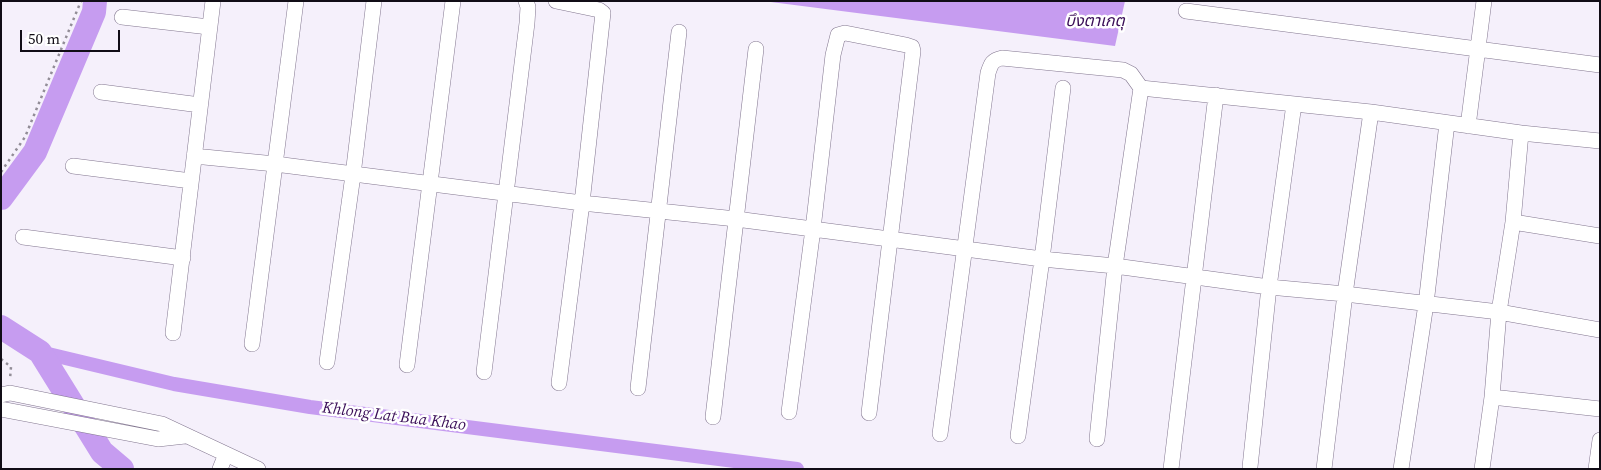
<!DOCTYPE html>
<meta charset="utf-8">
<style>
body{margin:0}
#map{position:relative;width:1601px;height:470px;overflow:hidden;background:#f5f0fb;font-family:"Source Serif 4",serif}
canvas{display:block}
.frame{position:absolute;inset:0;border:2px solid #110d16;pointer-events:none}
.scale{position:absolute;left:20px;top:30px;width:100px;height:22px;box-sizing:border-box;border:2px solid #110d16;border-top:0;padding-left:6px;font-size:15px;line-height:18px;white-space:nowrap;color:#110d16;-webkit-text-stroke:4px #fff;paint-order:stroke}
</style>
<div id="map">
<canvas width="1601" height="470"></canvas>
<div class="frame"></div>
<div class="scale">50 m</div>
</div>
<script>
const g = document.querySelector('canvas').getContext('2d');
g.lineJoin = 'round';
function paint(path, color) {
  g.fillStyle = color;
  g.fill(path, 'evenodd');
}
function strokePath(path, color, width, dash) {
  g.strokeStyle = color;
  g.lineWidth = width;
  g.lineCap = dash ? 'butt' : 'round';
  g.setLineDash(dash || []);
  g.stroke(path);
}
function write(font, color, halo, rows, align = 'center') {
  g.font = font + ' "Source Serif 4","Noto Sans Thai",serif';
  g.lineWidth = 5;
  g.setLineDash([]);
  g.textBaseline = 'middle';
  g.strokeStyle = halo;
  g.fillStyle = color;
  for (const [text, x, y, turn = 0] of rows) {
    g.save();
    g.translate(x, y);
    g.rotate((+turn || 0) * Math.PI / 180);
    g.textAlign = isNaN(turn) ? turn : align;
    if (halo) g.strokeText(text, 0, 0);
    g.fillText(text, 0, 0);
    g.restore();
  }
}
paint(new Path2D(`
 M763 1H1125L1115 46Z`), '#c69cf0');
strokePath(new Path2D(`
 M40 352 174 384 310 407 797 469`), '#c69cf0', 14);
strokePath(new Path2D(`
 M1 198 35 152 94 12 95 1
 M1 327 40 352 102 452 122 469`), '#c69cf0', 24);
const minor = new Path2D(`
 M556 1 599 10 603 13 582 203 559 383
 M1186 11 1600 65
 M122 17 209 27
 M1141 88 1371 112 1521 133 1600 141
 M101 92 200 105
 M1468 126 1484 1
 M194 156 275 164 582 203 736 219 1042 259 1115 266 1269 287 1345 294 1499 312 1600 330
 M73 166 191 181
 M1513 222 1600 236
 M23 237 183 258
 M173 333 213 1
 M252 344 296 1
 M327 362 353 175 374 1
 M407 365 453 1
 M484 372 527 23 528 7 526 1
 M638 388 679 32
 M1 395 10 393 162 424 258 469
 M1492 397 1600 409
 M1 409 158 439 185 436
 M789 412 813 229 833 55 838 35 845 33 906 45 912 47 913 51 869 413
 M713 417 756 49
 M940 434 988 73C991 64 992 60 1002 58L1123 70 1131 74 1141 88 1115 266 1097 439
 M1018 436 1042 259 1063 88
 M1250 467 1269 287 1294 104
 M220 469 226 454
 M1171 469 1216 95
 M1324 469 1345 294 1371 112
 M1401 469 1426 304 1447 123
 M1482 469 1492 397 1499 312 1513 222 1521 133
 M1596 469 1600 440`);
strokePath(minor, '#82768f', 16);
strokePath(new Path2D(`
 M1 172 25 137 81 1
 M1 359 11 367 10 379`), '#928d97', 2.5, [2.5, 4]);
strokePath(minor, '#fff', 15);
write('italic 16px', '#390d57', '#fff', [
 ["บึงตาเกตุ",1095,22],
 ["Khlong Lat Bua Khao",394,417,7]
]);
</script>
